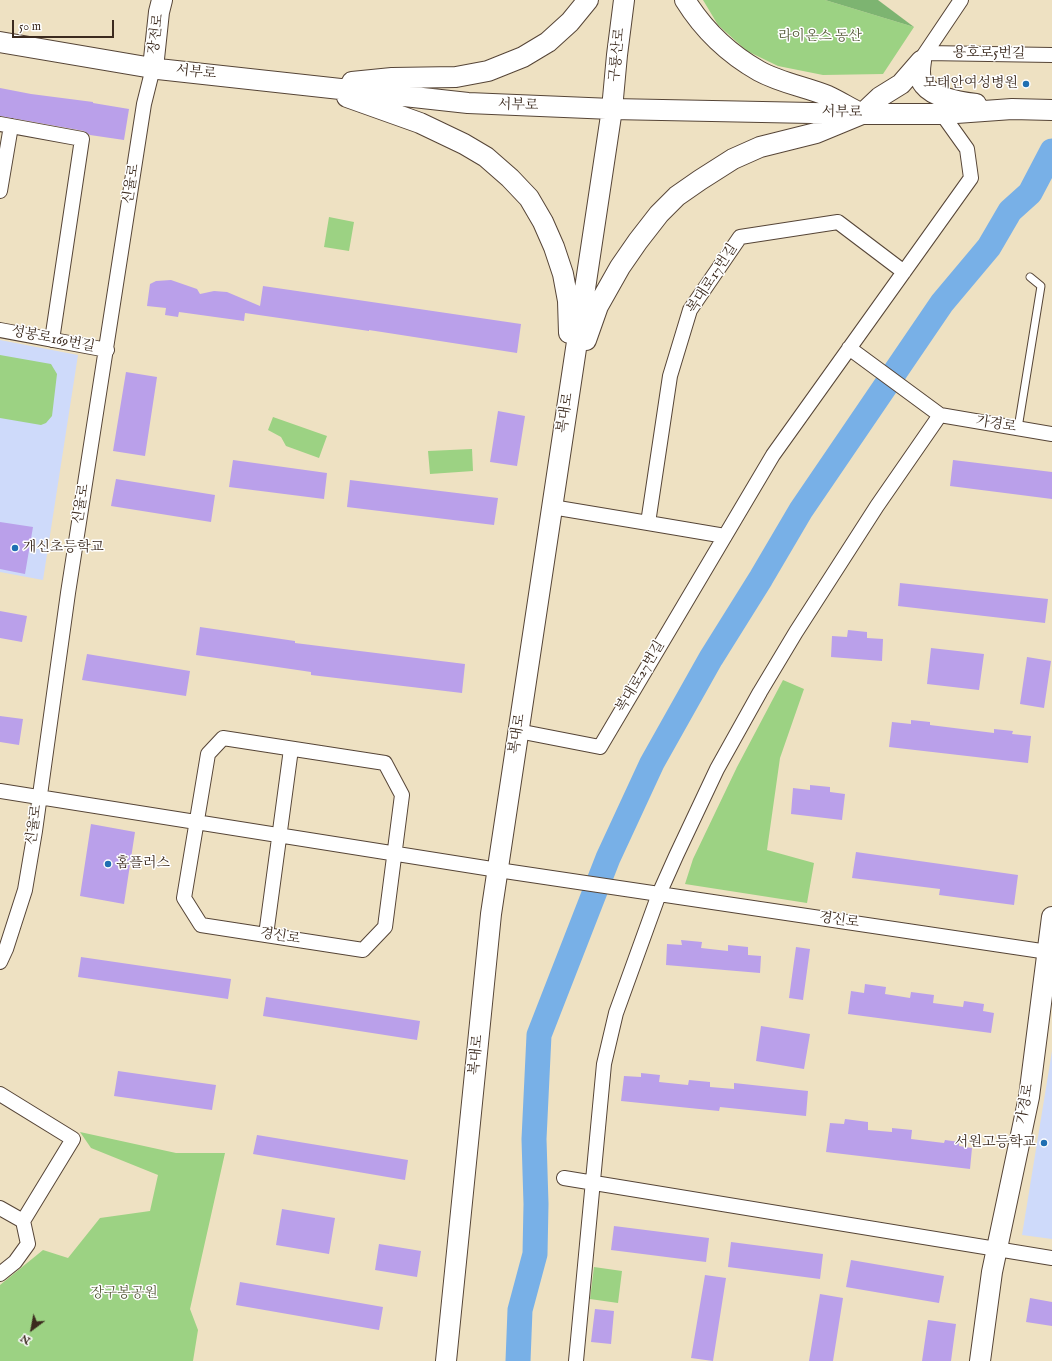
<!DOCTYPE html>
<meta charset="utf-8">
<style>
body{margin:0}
#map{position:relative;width:1052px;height:1361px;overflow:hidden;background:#eee1c2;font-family:"IM FELL English",serif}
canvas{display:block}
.north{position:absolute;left:12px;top:1309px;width:40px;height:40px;-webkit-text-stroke:3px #fff;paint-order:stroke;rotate:212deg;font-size:11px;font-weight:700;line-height:16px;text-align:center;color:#3b2a1e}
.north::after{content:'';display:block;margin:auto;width:14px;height:18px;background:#3b2a1e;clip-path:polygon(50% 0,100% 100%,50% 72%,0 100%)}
.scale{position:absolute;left:12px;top:20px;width:102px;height:18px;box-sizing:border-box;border:2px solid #3b2a1e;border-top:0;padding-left:5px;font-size:12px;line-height:14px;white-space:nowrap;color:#3b2a1e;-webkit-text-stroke:3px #fff;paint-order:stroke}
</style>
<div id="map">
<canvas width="1052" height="1361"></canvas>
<div class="north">N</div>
<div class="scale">50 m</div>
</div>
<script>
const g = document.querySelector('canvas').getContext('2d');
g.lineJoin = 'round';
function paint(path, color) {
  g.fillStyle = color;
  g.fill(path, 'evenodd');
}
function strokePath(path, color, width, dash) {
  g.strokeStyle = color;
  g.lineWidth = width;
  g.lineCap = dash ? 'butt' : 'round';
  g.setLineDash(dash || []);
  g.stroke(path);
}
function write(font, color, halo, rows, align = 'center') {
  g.font = font + ' "IM FELL English","Noto Serif KR",serif';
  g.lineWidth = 3;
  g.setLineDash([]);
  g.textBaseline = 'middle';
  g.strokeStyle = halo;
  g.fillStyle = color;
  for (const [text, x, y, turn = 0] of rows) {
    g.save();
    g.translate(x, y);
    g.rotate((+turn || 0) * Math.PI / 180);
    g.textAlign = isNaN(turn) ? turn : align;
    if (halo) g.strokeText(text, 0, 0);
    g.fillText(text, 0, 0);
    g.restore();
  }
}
paint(new Path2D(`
 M0 340 78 355 43 580 0 572Z
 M1052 1051V1239L1022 1235Z`), '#cedafa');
paint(new Path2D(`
 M703 0H825L914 27 883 74 823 75 778 66 747 51 718 25Z
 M329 217 354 222 349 251 324 247Z
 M0 355 51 364 57 374 52 416 46 423 41 425 0 418Z
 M273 417 327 436 319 458 286 446 281 437 268 430Z
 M472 449 473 471 430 474 428 451Z
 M783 680 804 689 780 758 767 850 814 863 807 903 685 884 693 859 737 767Z
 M80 1132 176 1153H225L190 1309 198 1330 193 1361H0V1285L43 1250 68 1258 100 1218 150 1211 158 1175 91 1148Z
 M594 1267 622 1271 618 1303 590 1299Z`), '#9cd283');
paint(new Path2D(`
 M825 0H878L914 27Z`), '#7db471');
strokePath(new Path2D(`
 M518 1361 520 1310 535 1254 536 1204 534 1139 539 1035 608 858 652 763 711 658 761 578 801 510 942 303 989 247 1010 211 1030 193 1052 151`), '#78b0e7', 25);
paint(new Path2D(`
 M0 88 31 94 93 102V103L129 109 124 140 90 135 84 131 0 116Z
 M171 280 197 289 200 294 214 291 227 292 260 306 263 286 521 324 517 353 369 330V331L245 313 244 321 179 312 178 317 165 315 166 308 147 306 150 284 156 281Z
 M126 372 157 377 145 456 113 451Z
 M498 411 525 416 517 466 490 462Z
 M233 460 327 473 324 499 229 487Z
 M953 460 1052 472V499L950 486Z
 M116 479 215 495 211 522 111 506Z
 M350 480 498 498 494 525 347 507Z
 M0 522 33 527 25 574 0 569Z
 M900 583 1048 599 1045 623 898 606Z
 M0 611 27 616 22 642 0 638Z
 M200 627 295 641V643L465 664 462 693 311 675V672L196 655Z
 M848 630 867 632V638L883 639 882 661 831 657 832 636 847 637Z
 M931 648 984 654 979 690 927 684Z
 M87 654 190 671 186 696 82 680Z
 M1027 657 1051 661 1044 708 1020 704Z
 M0 716 23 719 19 745 0 742Z
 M911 720 930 722V725L994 733V729L1013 731 1012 734 1031 736 1028 763 889 747 892 722 911 724Z
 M810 785 830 787V792L845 794 842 820 791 814 793 788 810 790Z
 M91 824 135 832 124 904 80 896Z
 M856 852 1018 875 1014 905 939 895 940 889 852 878Z
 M681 940 702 942 701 948 728 951V945L748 947V955L761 956 760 973 666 965 667 944 682 945Z
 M796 947 810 949 803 1000 789 998Z
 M81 957 231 979 228 999 78 977Z
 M865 984 886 987 885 994 910 998 911 992 934 995 933 1003 963 1007 964 1001 984 1004 983 1011 994 1013 991 1033 848 1014 851 991 864 993Z
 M266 997 420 1021 417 1040 263 1016Z
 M761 1026 810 1034 804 1069 756 1061Z
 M118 1071 216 1085 212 1110 114 1096Z
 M641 1073 660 1075 659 1082 688 1085 689 1080 710 1082V1087L734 1089V1083L808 1091 806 1116 720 1107 719 1111 621 1101 624 1076 641 1077Z
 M845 1119 868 1122V1130L892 1132V1128L912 1130 911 1139 944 1143 945 1140 959 1142V1146L972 1148 970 1169 826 1152 830 1123 844 1124Z
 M257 1135 408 1160 405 1180 253 1154Z
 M282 1209 335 1218 329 1254 276 1245Z
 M614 1226 709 1238 706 1262 611 1250Z
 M731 1242 823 1254 820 1279 728 1267Z
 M379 1244 421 1251 417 1277 375 1270Z
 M851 1260 944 1276 939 1303 846 1287Z
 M705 1275 726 1278 713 1361 691 1358Z
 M240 1282 383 1307 379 1330 236 1305Z
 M820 1294 843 1298 833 1361H809Z
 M1030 1298 1052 1302V1326L1026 1322Z
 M595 1309 614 1311 611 1344 591 1342Z
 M928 1320 956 1324 951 1361H922Z`), '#baa0ea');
const lane = new Path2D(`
 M1018 428 1041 286 1030 277`);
const street = new Path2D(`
 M926 53 1052 55
 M922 58 961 0
 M0 124 82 139 52 340
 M0 191 11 126
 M0 330 107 350
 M849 348 940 415 1052 434
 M552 507 648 523
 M725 536 648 523 670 376 690 310 740 237 838 222 904 272
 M518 731 600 747 773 455 971 178 967 149 942 114
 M223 738 385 763 402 795 385 927 363 950 201 925 184 898 208 754Z
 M0 791 498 870 1048 952
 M266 935 291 749
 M0 962 6 949 25 890 35 831 68 593 144 104 153 68
 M0 1094 73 1139 23 1221
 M564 1178 1052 1258
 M0 1208 23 1221 28 1244 15 1262 0 1274
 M576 1361 604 1064 616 1013 659 894 676 856 717 769 760 692 796 632 877 506 940 415`);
const secondary = new Path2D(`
 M685 0C703 29 729 54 759 71 781 83 806 87 828 96 839 101 848 107 858 112
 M0 42 158 69 468 103 612 109 862 114H942L1012 109 1052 110
 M921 61C920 68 918 78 924 85 934 98 960 102 976 104
 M153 68 159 12 162 0
 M352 82 392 78 456 77 488 71 523 57 548 42 570 22 588 0
 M347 97 420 123 464 144 486 157 510 178 529 198 543 222 554 247 563 274 568 301 569 333
 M586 340 598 306 620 267 638 241 659 214 677 196 700 180 733 159 760 147 816 133 862 114 880 97 901 84 921 61
 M446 1361 491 914 612 109 617 55 624 0
 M980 1361 992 1272 1029 1097 1052 917`);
strokePath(lane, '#564537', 9);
strokePath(street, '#564537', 16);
strokePath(secondary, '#564537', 22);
strokePath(lane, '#fff', 7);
strokePath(street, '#fff', 14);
strokePath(secondary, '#fff', 20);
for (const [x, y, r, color] of [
 [1026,84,4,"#1f6fb2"],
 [15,548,4,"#1f6fb2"],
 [108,864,4,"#1f6fb2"],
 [1044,1143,4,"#1f6fb2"]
]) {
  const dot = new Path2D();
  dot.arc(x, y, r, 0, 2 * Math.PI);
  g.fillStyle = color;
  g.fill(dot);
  strokePath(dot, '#fff', 1.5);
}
write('14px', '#3b2a1e', '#fff', [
 ["장전로",157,34,-83],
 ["용호로5번길",989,54,1],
 ["구룡산로",618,55,-84],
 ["서부로",196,73,6],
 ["서부로",518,106,2],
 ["서부로",842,113,1],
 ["신율로",132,184,-81],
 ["복대로17번길",713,279,-57],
 ["성봉로169번길",53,340,11],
 ["복대로",566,413,-81],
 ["가경로",996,425,9],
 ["신율로",82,504,-81],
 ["복대로27번길",641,677,-59],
 ["복대로",518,734,-81],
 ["신율로",35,825,-82],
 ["경신로",839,921,8],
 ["경신로",280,937,9],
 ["복대로",477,1055,-84],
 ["가경로",1026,1104,-80]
]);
write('14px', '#585c3c', '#fff', [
 ["라이온스 동산",820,37],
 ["장구봉공원",124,1294]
]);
write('14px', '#3b2a1e', '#fff', [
 ["모태안여성병원",1018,84],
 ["개신초등학교",23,548,"left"],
 ["홈플러스",116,864,"left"],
 ["서원고등학교",1036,1143]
], 'right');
</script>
